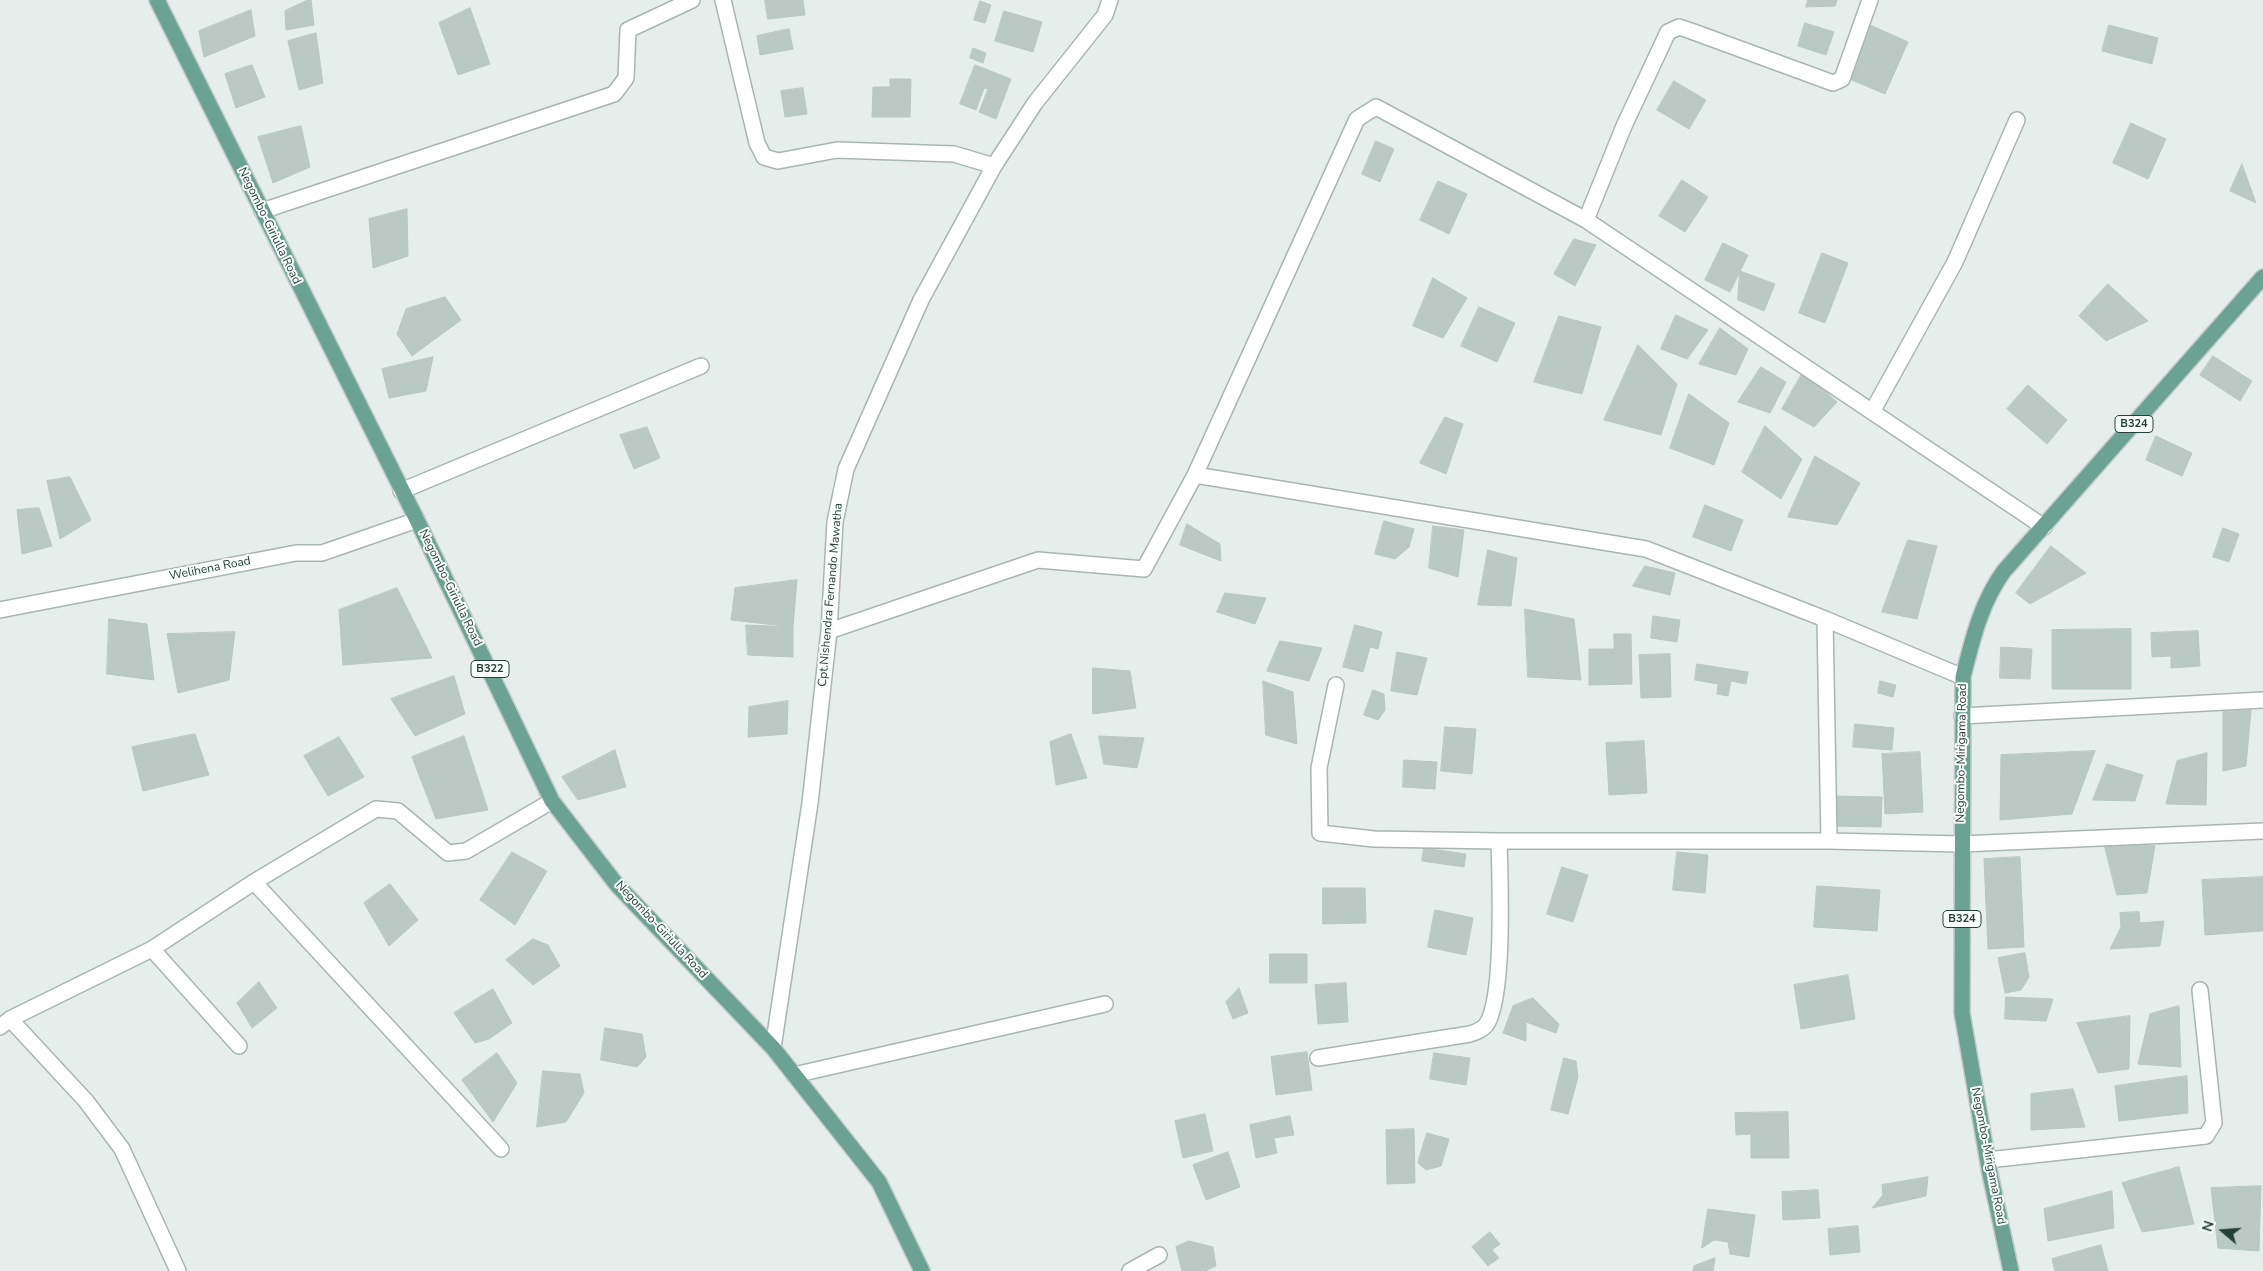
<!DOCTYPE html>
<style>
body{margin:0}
#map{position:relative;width:2263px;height:1271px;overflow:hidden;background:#e6eeeb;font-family:"Nunito Sans",sans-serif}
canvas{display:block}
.north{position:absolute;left:2198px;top:1206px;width:50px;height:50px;-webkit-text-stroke:4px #f7fbf9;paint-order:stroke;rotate:288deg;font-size:14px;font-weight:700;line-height:20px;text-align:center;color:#254039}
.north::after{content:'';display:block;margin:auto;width:18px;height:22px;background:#254039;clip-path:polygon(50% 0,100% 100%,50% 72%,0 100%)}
</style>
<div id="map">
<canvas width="2263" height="1271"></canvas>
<div class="north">N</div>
</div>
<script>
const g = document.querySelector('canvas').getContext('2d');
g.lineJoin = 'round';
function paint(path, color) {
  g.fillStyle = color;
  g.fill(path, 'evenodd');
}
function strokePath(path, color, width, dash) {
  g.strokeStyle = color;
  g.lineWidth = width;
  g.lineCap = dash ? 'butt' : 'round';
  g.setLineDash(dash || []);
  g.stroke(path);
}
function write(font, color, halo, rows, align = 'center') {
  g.font = font + ' "Nunito Sans",sans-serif';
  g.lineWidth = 4;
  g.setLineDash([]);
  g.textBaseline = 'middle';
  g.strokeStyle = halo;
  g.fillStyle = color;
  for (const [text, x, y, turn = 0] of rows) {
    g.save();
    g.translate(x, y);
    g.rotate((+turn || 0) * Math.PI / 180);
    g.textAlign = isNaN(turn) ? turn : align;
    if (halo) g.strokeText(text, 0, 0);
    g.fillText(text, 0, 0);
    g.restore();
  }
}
const building = new Path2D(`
 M308 0H311L314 25 286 30 285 11Z
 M765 0H803L805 15 768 19Z
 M1808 0H1837L1835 6 1806 7Z
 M980 1 991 5 985 23 974 20Z
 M470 8 490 64 458 75 439 23Z
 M251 10 255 36 204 57 199 31Z
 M1004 11 1042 22 1033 52 995 41Z
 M1805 23 1834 32 1826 55 1798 46Z
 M1868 24 1908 42 1885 94 1845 77Z
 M2109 25 2158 38 2152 64 2102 51Z
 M789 29 793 49 760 55 757 36Z
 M316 33 323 83 299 90 288 41Z
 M973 48 986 53 983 63 970 58Z
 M252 65 265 97 236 108 225 74Z
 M975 65 1011 79 996 119 979 112 988 89 984 88 976 110 960 104Z
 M890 79H911L910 117H872L873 87H890Z
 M1674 81 1706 100 1689 129 1657 110Z
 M803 88 807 114 785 117 781 91Z
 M2131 123 2166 139 2148 179 2113 163Z
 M301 126 310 167 273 183 258 137Z
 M1376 141 1394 149 1380 182 1362 174Z
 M2242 164 2256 203 2230 191Z
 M1682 180 1708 197 1685 232 1659 216Z
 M1438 181 1467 194 1449 234 1420 220Z
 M407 209 408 256 373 268 369 219Z
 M1574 239 1596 245 1575 286 1554 274Z
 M1723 243 1748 255 1730 292 1705 280Z
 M1822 253 1848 263 1825 323 1799 313Z
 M1740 271 1775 284 1764 311 1738 300Z
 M1433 278 1467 298 1443 338 1413 326Z
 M2108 284 2148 321 2106 341 2079 316Z
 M445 297 461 320 412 356 397 334 406 309Z
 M1479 307 1515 323 1497 362 1461 346Z
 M1676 315 1708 330 1687 359 1661 349Z
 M1559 316 1601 327 1582 394 1534 382Z
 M1720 328 1748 349 1736 375 1699 364Z
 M1638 345 1677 384 1661 435 1604 420Z
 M2213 356 2252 381 2240 401 2200 375Z
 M433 357 426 391 389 398 382 369Z
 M1761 367 1786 382 1770 413 1738 402Z
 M1803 372 1837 402 1814 427 1782 409Z
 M2028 385 2067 420 2047 444 2007 409Z
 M1689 394 1729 423 1714 465 1670 448Z
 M1445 417 1463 424 1446 474 1420 463Z
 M1765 426 1802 459 1781 499 1742 472Z
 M647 427 660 458 634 469 620 435Z
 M2156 436 2192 453 2182 476 2146 460Z
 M1815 456 1860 483 1837 525 1788 517Z
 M70 477 91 520 60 539 47 481Z
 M1705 505 1743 520 1731 551 1693 537Z
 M39 508 52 546 22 554 17 510Z
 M1384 521 1414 529 1409 547 1395 559 1375 554Z
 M1187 524 1220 544 1221 561 1180 545Z
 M1433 526 1464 530 1458 577 1429 568Z
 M2223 528 2239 534 2229 562 2213 557Z
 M1908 540 1937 546 1917 619 1882 612Z
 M2051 546 2086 573 2030 604 2016 593Z
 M1488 550 1517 558 1511 606 1478 605Z
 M1645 566 1675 573 1670 595 1633 586Z
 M797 580 793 627 731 620 735 588Z
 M397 588 432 658 343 665 339 610Z
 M1225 593 1266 598 1255 624 1217 612Z
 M1525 609 1574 619 1581 680 1528 677Z
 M1653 616 1680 620 1677 642 1651 638Z
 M109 619 147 624 154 680 107 674Z
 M746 625 793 627V657L748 655Z
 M1355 625 1382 632 1378 649 1370 647 1363 672 1343 667Z
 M2131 629V689H2052V630Z
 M2198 631 2200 666 2171 668V656L2152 657 2151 633Z
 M235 632 229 680 178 693 167 634Z
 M1614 634H1631L1632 684 1589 685V649H1614Z
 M1280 641 1322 648 1309 681 1267 671Z
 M2001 647 2032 649 2030 679 2000 678Z
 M1397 652 1427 658 1417 695 1391 691Z
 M1670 654 1671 697 1641 698 1639 655Z
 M1697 664 1748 672 1746 684 1731 681 1728 696 1717 694 1718 684 1695 680Z
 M1093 668 1130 671 1136 708 1093 714Z
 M454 676 465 714 415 736 391 699Z
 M1263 681 1293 692 1297 744 1266 735Z
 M1880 681 1896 685 1893 697 1878 693Z
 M1373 690 1384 694 1385 710 1378 720 1364 715Z
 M788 701 787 734 748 737 749 707Z
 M2251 710 2246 766 2223 771V712Z
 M1855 724 1894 728 1892 750 1853 747Z
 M1445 727 1476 729 1472 774 1441 771Z
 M195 734 209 775 143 791 132 747Z
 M1071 734 1087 778 1056 785 1050 742Z
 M464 736 488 810 436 819 412 757Z
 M1099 736 1144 738 1137 768 1104 764Z
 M339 737 364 777 328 796 304 756Z
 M1644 741 1647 793 1609 795 1606 743Z
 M615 750 626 787 578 800 562 777Z
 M2095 751 2072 814 2000 820 2001 755Z
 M1920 752 1923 812 1885 814 1882 754Z
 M2207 753 2206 805 2166 804 2177 761Z
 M1404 760 1437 762 1435 789 1403 787Z
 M2107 764 2143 775 2135 801 2093 800Z
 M1833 796 1882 797 1881 827 1833 826Z
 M2103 839 2155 846 2147 893 2117 895Z
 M1424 848 1466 854 1464 867 1422 861Z
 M512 852 547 871 515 925 480 900Z
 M1677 852 1708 855 1705 893 1673 890Z
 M2020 857 2024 947 1988 949 1984 859Z
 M1562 867 1588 875 1573 922 1547 914Z
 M2263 877V931L2205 935 2202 880Z
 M390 884 418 920 389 946 364 903Z
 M1817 886 1880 890 1877 931 1814 927Z
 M1323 888H1365L1366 923 1323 924Z
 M1435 910 1473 918 1466 955 1428 947Z
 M2139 912 2140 923 2164 921 2160 946 2110 949 2121 927 2120 913Z
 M533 939 548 945 560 966 533 985 506 960Z
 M2025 953 2029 977 2021 990 2005 993 1998 958Z
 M1270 954H1307V983H1270Z
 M1848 975 1855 1019 1801 1029 1794 985Z
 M259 982 277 1008 252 1028 237 1003Z
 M1346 983 1348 1022 1318 1024 1315 985Z
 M1239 988 1248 1013 1233 1019 1226 1002Z
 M493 989 512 1023 489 1039 475 1043 454 1013Z
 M2006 997 2053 999 2046 1021 2005 1019Z
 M1533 998 1559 1024 1556 1033 1526 1022V1041L1503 1033 1513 1006Z
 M2179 1006 2181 1067 2138 1064 2150 1014Z
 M2130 1016 2129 1069 2098 1073 2077 1023Z
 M605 1028 642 1034 646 1057 637 1067 601 1060Z
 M1307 1052 1312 1090 1276 1095 1271 1057Z
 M497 1053 517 1083 493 1122 462 1080Z
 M1434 1053 1470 1058 1466 1085 1430 1079Z
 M1564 1058 1576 1061 1578 1077 1568 1114 1551 1110Z
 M543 1071 580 1074 584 1093 566 1122 537 1127Z
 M2187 1076 2188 1113 2119 1121 2115 1086Z
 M2073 1089 2085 1127 2031 1130V1094Z
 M1788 1112 1789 1158H1751V1134L1736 1135 1735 1113Z
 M1205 1114 1213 1151 1183 1158 1175 1121Z
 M1290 1116 1294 1135 1274 1138 1277 1153 1256 1158 1250 1125Z
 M1414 1129 1415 1183 1387 1184 1386 1130Z
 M1427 1133 1449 1139 1441 1166 1426 1170 1418 1163Z
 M1228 1152 1240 1187 1206 1200 1193 1165Z
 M2179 1167 2194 1224 2142 1232 2122 1183Z
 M1928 1177 1926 1196 1872 1208 1883 1195 1882 1185Z
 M2261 1186 2259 1251 2218 1248 2211 1188Z
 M1818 1190 1820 1218 1783 1220 1782 1192Z
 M2112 1191 2114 1228 2048 1241 2044 1209Z
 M1708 1209 1755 1215 1749 1257 1730 1254 1728 1242 1714 1240 1702 1248Z
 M1858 1226 1860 1252 1830 1255 1828 1229Z
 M1490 1232 1500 1244 1492 1250 1499 1258 1488 1266 1472 1247Z
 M1189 1241 1213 1247 1216 1266 1205 1271H1182L1176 1247Z
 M2101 1245 2108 1271H2055L2052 1259Z
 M1715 1258 1713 1271H1693L1694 1266Z`);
paint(building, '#bbc9c4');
strokePath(building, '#b8c8c1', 1);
const minor = new Path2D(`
 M723 0 757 143 764 157 778 161 837 150 954 154 994 166
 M262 211 614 94 626 78 628 30 692 0
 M1586 220 1624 126 1668 32 1679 27 1691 31 1833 83 1842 79 1870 0
 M1872 412 1955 262 2017 120
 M1195 475 1646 549 1825 619 1963 677
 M401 491 701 366
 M0 610 296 553H322L417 520
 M1825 619 1829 841
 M829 631 1038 560 1144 569 1195 475 1357 119 1376 107 1586 220 2044 527
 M1336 685 1319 768 1320 833 1374 839 1499 841
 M1962 716 2263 700
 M254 882 501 1149
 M152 949 239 1046
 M10 1019 86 1101 122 1149 178 1271
 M0 1027 10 1019 152 949 254 882 376 809 398 811 448 853 466 851 552 801
 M773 1048 810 803 829 631 835 522 846 469 921 300 994 166 1035 103 1105 15 1110 0
 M1318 1058 1470 1034C1476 1032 1482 1030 1486 1025 1505 999 1500 877 1499 841H1829L1961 844 2263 831
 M794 1075 1105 1004
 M1988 1160 2206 1136 2214 1123 2200 990
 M1130 1271 1159 1255`);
const major = new Path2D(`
 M157 0 417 520 552 801 617 885 773 1048 879 1182 922 1271
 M2011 1271 1990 1174 1962 1013 1963 677C1972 641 1981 602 2004 571L2263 277`);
strokePath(minor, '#a8b6b2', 18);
strokePath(major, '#c2cac8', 18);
strokePath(minor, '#fff', 15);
strokePath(major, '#6ca294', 15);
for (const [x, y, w] of [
 [2134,424,38],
 [490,669,38],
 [1962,919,38]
]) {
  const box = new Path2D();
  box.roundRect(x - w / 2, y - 8.5, w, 17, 4);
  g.fillStyle = '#f7fbf9';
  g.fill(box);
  strokePath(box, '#254039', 1);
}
write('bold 11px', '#254039', null, [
 ["B324",2134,424],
 ["B322",490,669],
 ["B324",1962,919]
]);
write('12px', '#254039', '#f7fbf9', [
 ["Negombo-Giriulla Road",269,226,64],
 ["Welihena Road",210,569,-11],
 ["Negombo-Giriulla Road",450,588,64],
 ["Cpt.Nishendra Fernando Mawatha",831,595,-85],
 ["Negombo-Mirigama Road",1962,753,-89],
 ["Negombo-Giriulla Road",661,930,47],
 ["Negombo-Mirigama Road",1988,1156,79]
]);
</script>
